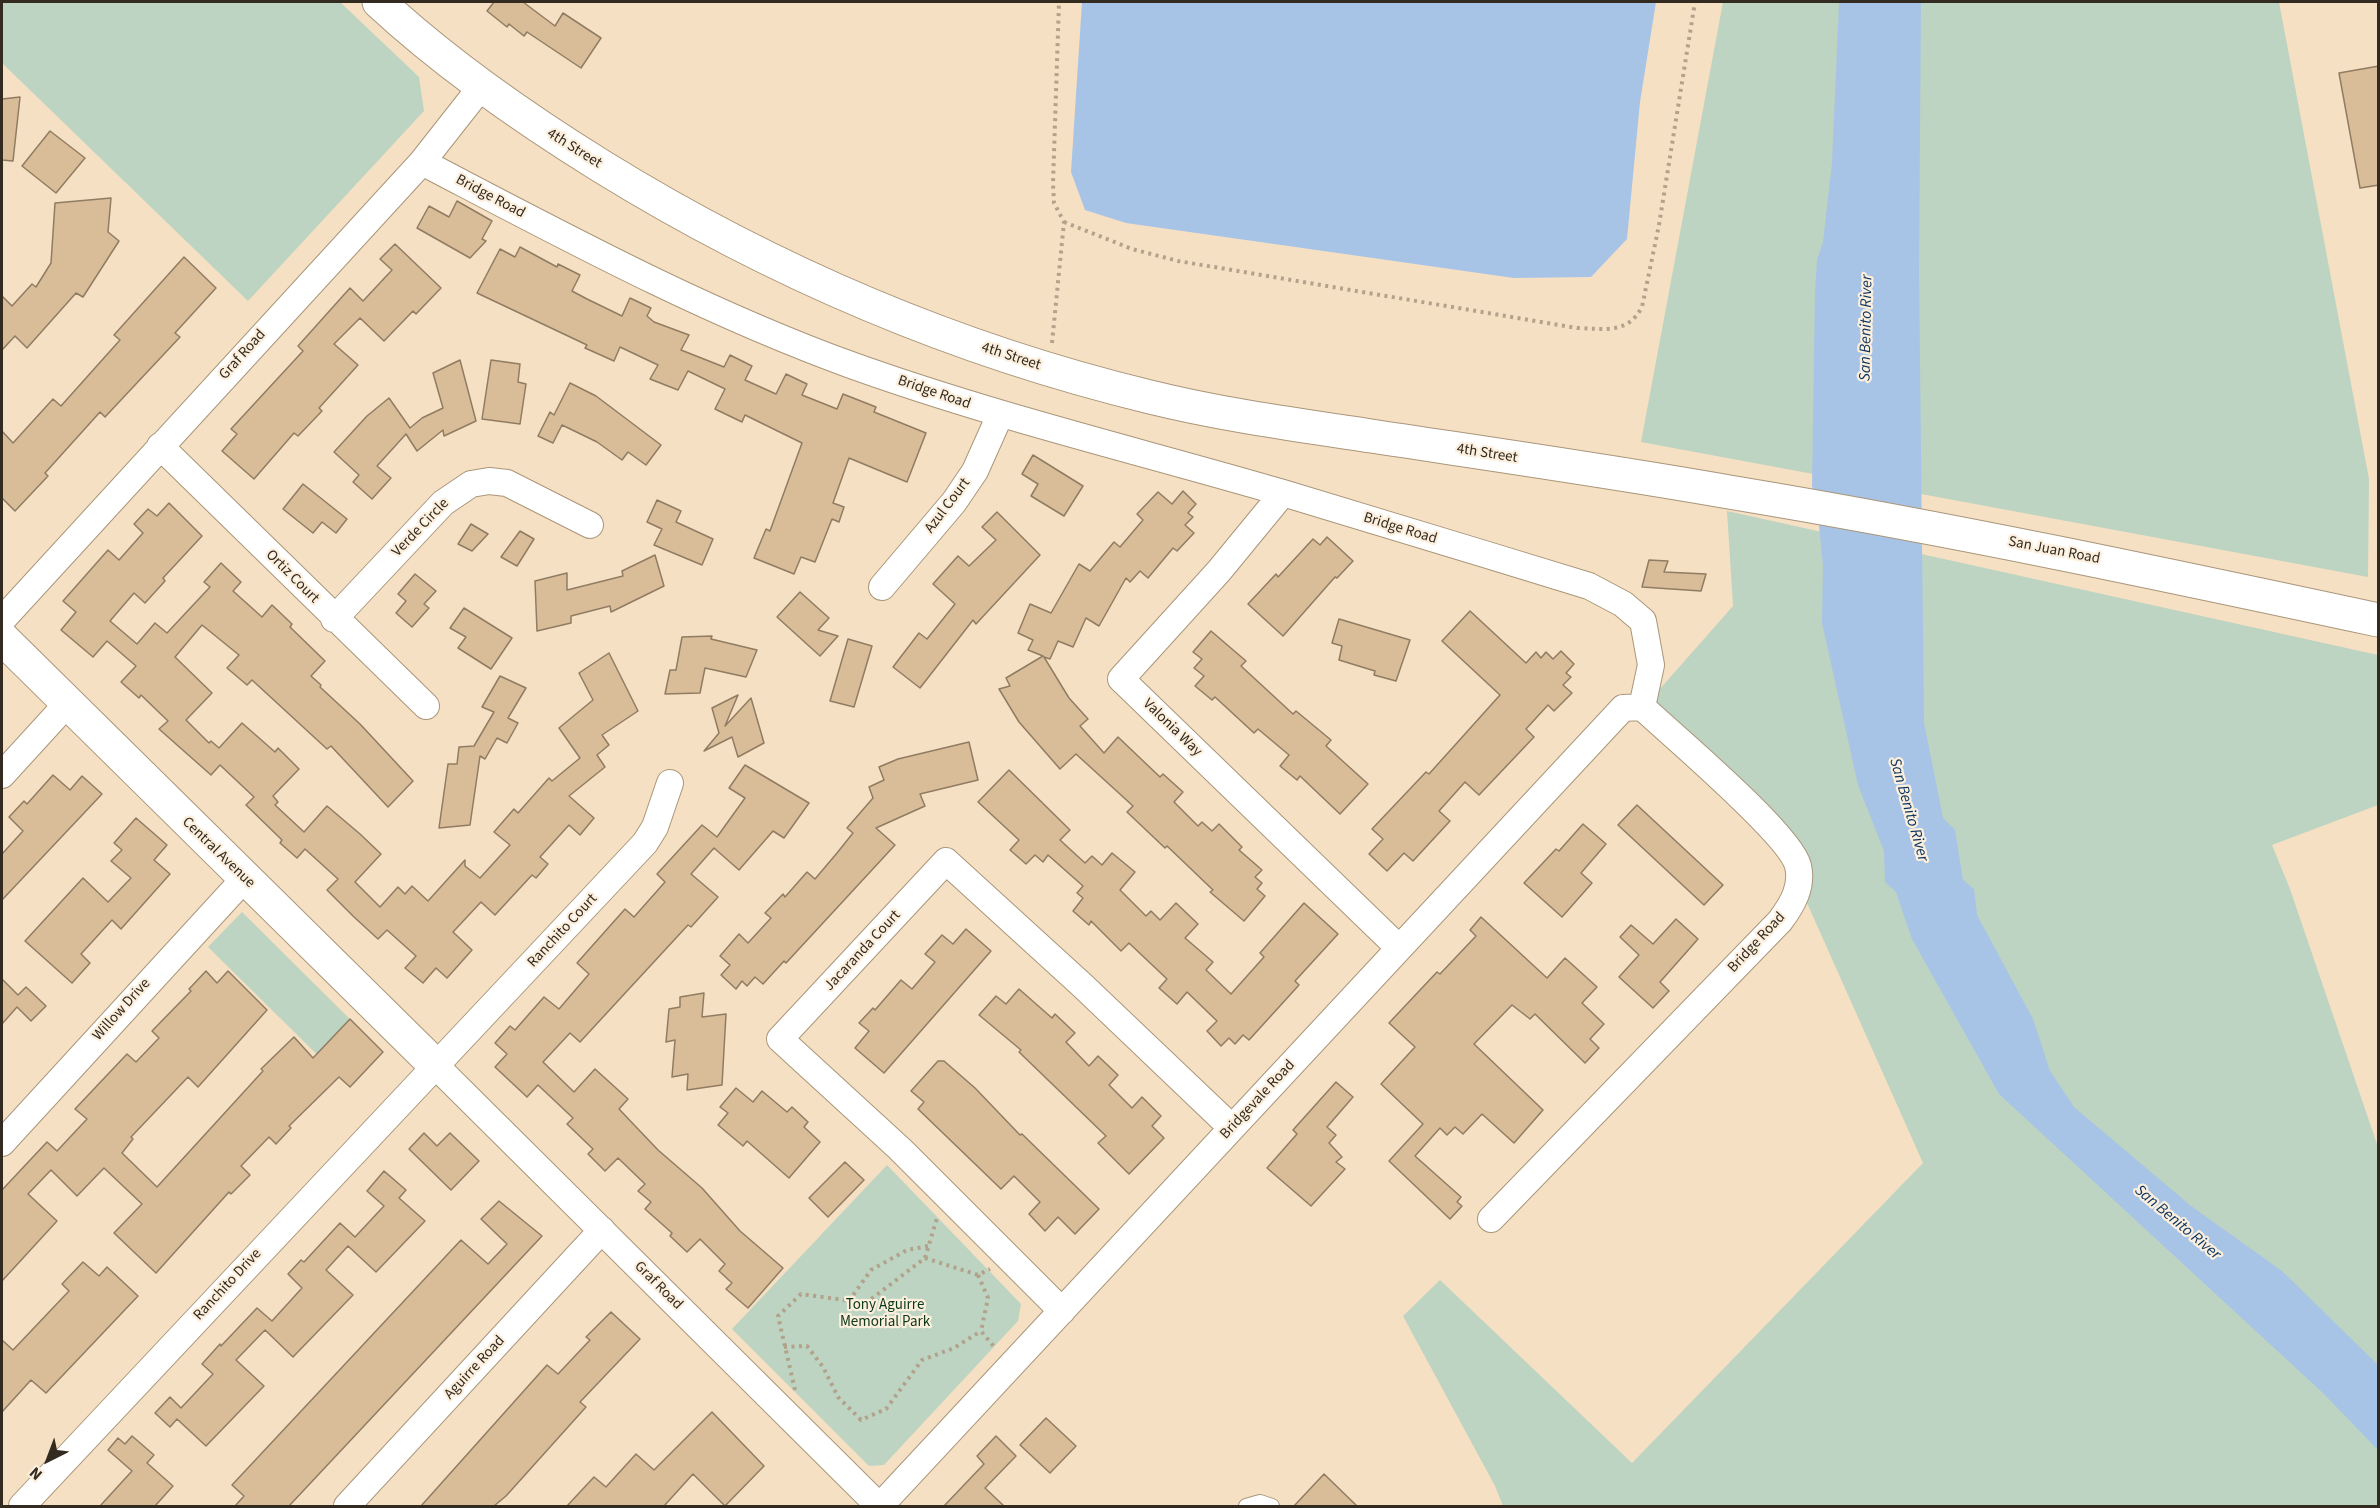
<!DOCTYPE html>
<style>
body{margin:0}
#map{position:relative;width:2380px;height:1508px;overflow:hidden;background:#f6e0c3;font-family:"Source Sans 3",sans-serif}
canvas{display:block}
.frame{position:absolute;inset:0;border:3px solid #332b20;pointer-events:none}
.north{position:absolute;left:18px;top:1430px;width:60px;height:60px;-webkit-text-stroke:4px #fcefdd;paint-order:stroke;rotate:222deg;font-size:16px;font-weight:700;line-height:24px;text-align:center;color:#332b20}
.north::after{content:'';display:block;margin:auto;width:21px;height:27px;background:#332b20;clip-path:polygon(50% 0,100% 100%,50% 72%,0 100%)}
</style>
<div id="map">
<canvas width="2380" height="1508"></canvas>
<div class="frame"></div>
<div class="north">N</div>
</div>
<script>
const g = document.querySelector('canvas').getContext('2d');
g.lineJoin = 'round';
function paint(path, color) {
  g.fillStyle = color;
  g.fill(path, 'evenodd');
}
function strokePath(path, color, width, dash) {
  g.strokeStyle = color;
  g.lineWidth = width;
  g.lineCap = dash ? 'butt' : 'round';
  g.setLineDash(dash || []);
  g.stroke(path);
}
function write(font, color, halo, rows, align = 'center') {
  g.font = font + ' "Source Sans 3",sans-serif';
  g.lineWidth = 4.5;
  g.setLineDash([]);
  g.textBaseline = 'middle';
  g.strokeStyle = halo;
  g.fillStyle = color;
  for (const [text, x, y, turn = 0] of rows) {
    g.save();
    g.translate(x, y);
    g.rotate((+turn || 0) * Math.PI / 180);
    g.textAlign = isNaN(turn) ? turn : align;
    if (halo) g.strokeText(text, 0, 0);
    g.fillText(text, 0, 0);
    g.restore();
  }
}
paint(new Path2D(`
 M2 2H340L419 77 424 111 248 301 2 63Z
 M1723 2H2279L2369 479 2368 577 1641 442Z
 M1727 511 2378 655V805L2272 845 2290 889 2378 1147V1506H1503L1495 1486 1403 1316 1440 1280 1632 1463 1923 1163 1807 903 1810 885 1651 699 1733 606Z
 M242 912 383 1052 350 1087 208 947Z
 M887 1165 1021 1304 1018 1321 884 1465 869 1466 732 1329Z`), '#bcd4c1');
paint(new Path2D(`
 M1082 2H1656L1640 102 1627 239 1591 277 1514 278 1126 223 1085 210 1071 172Z
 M1921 2 1919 270 1924 723 1943 818 1955 830 1963 880 1974 889 1977 915 2033 1019 2050 1071 2074 1107 2191 1206 2282 1271 2378 1365V1450L2323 1393 1999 1094 1912 939 1896 892 1885 882 1884 851 1858 785 1822 623 1823 565 1817 507 1812 486 1815 291 1817 260 1823 242 1832 163 1839 3Z`), '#a7c4e7');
const building = new Path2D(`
 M494 2H523L555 26 563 13 601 38 581 68 527 32 524 36 509 24 507 27 487 11Z
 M2379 66V185L2360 188 2339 73Z
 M20 97 13 161 2 160V99Z
 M50 131 85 158 56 193 22 166Z
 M111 198 108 232 119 241 83 297 76 293 27 348 15 336 2 350V296L12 306 32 284 36 287 51 263 55 203Z
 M457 201 492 221 482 239 486 241 470 258 417 228 429 206 449 217Z
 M395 244 441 288 416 314 413 311 384 341 360 318 334 344 358 365 319 408 322 411 298 436 294 433 254 479 222 451 237 434 231 429 303 351 298 346 350 288 363 301 392 270 380 259Z
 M520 247 557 267 558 264 580 275 572 291 587 299 622 316 630 298 651 308 647 316 654 322 689 335 681 350 724 367 730 355 752 366 745 380 776 394 786 374 807 384 802 395 837 409 843 394 876 407 874 412 926 433 907 482 849 458 833 503 844 507 839 522 832 519 815 562 801 557 794 574 754 558 766 529 770 531 802 443 745 415 742 422 715 409 725 389 688 371 678 390 650 379 658 365 620 347 614 361 585 348 587 345 477 293 500 249 515 257Z
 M184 257 216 288 175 333 180 337 105 417 100 412 45 473 48 476 15 511 2 498V431L13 443 53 399 61 406 120 340 114 335Z
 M460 360 476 421 444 436 443 430 417 451 406 434 377 466 391 478 372 499 353 482 359 475 334 452 367 416 389 398 410 428 422 418 443 408 433 373Z
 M491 360 520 364 518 382 526 384 520 424 482 419Z
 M570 383 596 396 661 445 646 465 628 452 622 460 597 442 562 425 553 443 538 436 550 412 554 415Z
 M1033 455 1083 486 1064 516 1031 496 1038 484 1022 474Z
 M303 484 347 519 336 533 322 522 313 533 283 509Z
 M1183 491 1196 504 1188 513 1193 517 1185 525 1194 533 1177 551 1173 548 1148 578 1140 571 1130 582 1126 578 1099 626 1086 618 1073 647 1058 641 1050 659 1044 657 1069 698 1088 719 1080 726 1104 753 1118 737 1160 777 1163 774 1183 792 1174 802 1198 826 1202 822 1212 831 1219 824 1242 847 1239 850 1262 870 1255 877 1262 883 1257 889 1265 896 1244 921 1210 892 1213 890 1167 846 1165 848 1127 812 1133 806 1076 754 1060 769 1019 722 999 689 1010 686 1006 678 1043 656 1028 650 1033 640 1018 633 1030 604 1051 613 1079 564 1090 571 1114 542 1120 547 1143 520 1137 514 1158 492 1172 504Z
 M657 500 681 511 676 522 713 539 702 565 654 545 662 529 647 522Z
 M169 503 202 536 163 578 165 581 145 603 134 593 110 621 137 644 155 623 167 633 210 587 204 582 221 563 241 582 233 591 262 617 272 605 292 624 290 627 325 661 311 676 321 685 320 687 360 724 413 781 388 807 331 746 327 749 252 680 247 685 227 668 239 655 202 625 175 657 212 693 186 720 209 743 211 741 219 748 242 723 275 752 278 748 299 769 273 796 278 802 275 805 304 832 327 806 360 834 381 854 355 882 380 907 398 887 405 894 412 886 428 901 465 860V866L480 878 510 845 494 832 514 809 518 813 549 778 552 781 580 758 559 728 593 700 579 673 609 653 638 711 602 735 609 745 597 755 605 767 569 796 594 818 580 835 569 825 540 857 548 864 536 878 532 875 495 915 481 902 453 932 472 950 447 978 436 968 423 983 405 968 416 956 387 930 378 939 354 917 327 890 338 879 305 849 297 858 280 843 282 840 246 805 254 797 220 765 211 775 159 729 168 721 141 695 139 698 121 682 136 666 107 641 93 657 61 630 76 612 63 601 108 550 119 560 143 533 134 524 148 509 157 516Z
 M997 512 1040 555 976 624 973 620 920 688 893 667 919 633 927 639 955 604 933 584 958 556 969 566 996 540 982 527Z
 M471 524 488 534 472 551 458 544Z
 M520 531 534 539 517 566 501 557Z
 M1327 537 1353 561 1337 578 1335 577 1283 636 1248 604 1276 574 1278 577 1313 539 1320 545Z
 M655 555 664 586 611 612 610 606 571 616V623L537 631 535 581 567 573V590L623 576 622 571Z
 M1649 560 1668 561 1664 572 1706 574 1701 591 1642 587Z
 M415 574 436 591 424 604 429 608 412 627 396 613 406 601 398 594Z
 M800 592 829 618 818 630 838 636 820 656 777 617Z
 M464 608 512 638 491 669 458 648 466 637 450 628Z
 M1470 611 1526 663 1536 652 1541 658 1546 652 1553 659 1561 651 1574 664 1566 673 1571 677 1563 685 1572 693 1554 711 1548 705 1526 729 1534 737 1479 795 1465 782 1439 811 1450 821 1413 861 1404 853 1387 871 1369 854 1383 839 1372 829 1426 772 1429 774 1500 695 1442 641Z
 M1339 619 1410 640 1396 681 1374 675 1375 671 1339 660 1342 646 1332 643Z
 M1211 631 1246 661 1241 666 1293 714 1296 711 1331 740 1326 746 1368 784 1340 814 1300 776 1297 780 1280 766 1289 755 1258 729 1254 733 1215 697 1212 700 1195 686 1204 676 1194 668 1202 659 1193 652Z
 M712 636 711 639 757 650 746 677 705 668 700 693 665 694 670 670H676L682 637Z
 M848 639 872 646 854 707 830 701Z
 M500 676 526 688 508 718 518 723 507 743 497 738 485 759 480 756 470 825 439 828 448 764H457L459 747 474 746 494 712 482 707Z
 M738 695 725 726 751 698 764 743 738 757 732 737 704 751 719 733 712 708Z
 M969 742 978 780 920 794 925 806 876 828 895 845 786 963 784 961 763 984 755 977 747 986 742 981 736 989 721 975 730 965 720 956 739 934 748 943 771 918 765 913 783 894 785 897 807 872 815 879 837 853 853 833 847 828 873 798 869 787 884 780 879 767 898 759Z
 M745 765 809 803 784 838 773 831 739 870 714 848 691 874 718 897 691 927 688 925 580 1042 570 1033 543 1062 574 1092 595 1069 628 1099 619 1109 658 1150 702 1188 740 1231 783 1268 748 1308 726 1289 732 1283 719 1271 725 1264 700 1239 687 1252 670 1236 672 1233 645 1209 651 1202 638 1191 645 1184 618 1158 605 1171 588 1154 593 1149 567 1124 573 1118 538 1085 527 1097 495 1067 507 1054 495 1043 510 1026 515 1030 544 997 559 1009 589 974 577 963 625 909 634 917 665 882 657 874 702 825 717 837 745 798 729 788Z
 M1009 770 1070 830 1060 840 1085 863 1092 856 1102 865 1112 853 1135 872 1120 890 1146 916 1151 911 1160 920 1176 903 1198 924 1185 938 1213 962 1206 970 1231 994 1264 957 1260 953 1304 903 1338 934 1295 981 1299 985 1249 1040 1243 1035 1235 1044 1229 1038 1221 1046 1207 1031 1217 1021 1187 992 1177 1004 1159 988 1167 979 1129 943 1121 951 1091 921 1089 925 1073 911 1083 898 1077 893 1083 886 1048 855 1043 862 1035 855 1026 864 1010 850 1019 840 978 802Z
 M53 775 70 790 82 776 102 794 2 900V854L23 831 9 817 24 801 27 804Z
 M1637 805 1723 885 1704 905 1618 825Z
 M136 818 167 845 154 860 170 874 121 929 112 920 81 954 90 963 72 983 25 941 83 878 108 902 131 878 111 861 122 850 114 843Z
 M1583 824 1606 844 1581 873 1592 883 1562 917 1524 883 1556 849 1559 851Z
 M1481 917 1547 978 1565 958 1597 987 1582 1003 1604 1024 1590 1039 1599 1048 1585 1063 1535 1014 1530 1019 1512 1005 1474 1044 1543 1110 1514 1143 1482 1114 1463 1134 1455 1127 1447 1135 1440 1128 1415 1156 1461 1197 1457 1202 1462 1206 1450 1219 1389 1161 1423 1124 1381 1084 1415 1047 1389 1023 1437 972 1440 974 1476 936 1470 930Z
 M1676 919 1698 939 1660 982 1669 991 1653 1008 1619 977 1639 955 1620 937 1631 925 1653 944Z
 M966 929 991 951 884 1073 855 1048 869 1031 859 1023 873 1008 875 1010 901 980 912 989 935 962 925 954 942 935 953 944Z
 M206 971 217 983 228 971 267 1010 198 1087 188 1077 131 1137 133 1139 122 1153 157 1187 263 1071 261 1069 294 1037 313 1058 350 1019 383 1052 350 1087 339 1077 289 1126 291 1128 276 1144 269 1137 241 1166 250 1175 231 1194 229 1192 156 1273 114 1233 142 1204 104 1168 77 1196 51 1170 28 1194 57 1221 2 1281V1190L47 1142 57 1151 87 1119 75 1109 127 1054 136 1062 159 1038 152 1031 191 991 189 989Z
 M2 979 18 995 26 987 46 1006 31 1021 17 1007 2 1024Z
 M1019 989 1052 1018 1055 1014 1075 1033 1066 1042 1089 1066 1098 1056 1118 1075 1109 1085 1132 1108 1142 1097 1161 1116 1152 1126 1164 1138 1129 1174 1098 1143 1106 1136 1019 1052 1021 1050 979 1015 996 996 1006 1004Z
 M704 993 702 1017 726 1014 722 1085 687 1090 688 1074 672 1077 675 1040 666 1042 669 1009 680 1007V997Z
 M938 1061H944L975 1088 1020 1135 1022 1134 1099 1209 1075 1234 1058 1217 1045 1231 1029 1214 1040 1202 1014 1176 1001 1189 918 1109 924 1102 911 1091Z
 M1336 1082 1353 1097 1327 1127 1336 1135 1329 1143 1342 1157 1336 1162 1345 1169 1311 1206 1267 1168 1297 1134 1293 1130Z
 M736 1088 753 1102 762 1091 787 1112 792 1107 808 1122 804 1127 820 1142 789 1178 747 1141 743 1146 718 1125 728 1113 720 1107Z
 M424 1133 437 1146 450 1133 479 1161 451 1190 409 1149Z
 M845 1162 864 1180 828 1217 809 1198Z
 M384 1171 406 1190 399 1198 425 1221 376 1272 348 1246 326 1270 353 1295 293 1357 265 1330 236 1360 264 1386 206 1446 177 1419 170 1427 155 1413 170 1397 181 1408 213 1374 202 1364 220 1344 221 1346 257 1308 272 1321 302 1288 288 1274 301 1260 304 1262 340 1223 355 1237 384 1206 367 1191Z
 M499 1201 542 1236 289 1506H235L244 1496 232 1485 461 1240 488 1264 507 1244 481 1219Z
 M83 1262 99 1276 107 1267 138 1296 46 1393 31 1380 2 1412V1340L13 1350 69 1291 62 1284Z
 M611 1312 640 1339 580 1402 586 1407 506 1496 494 1506H421L547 1365 558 1374 590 1340 586 1337Z
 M712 1412 764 1466 725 1506 693 1474 664 1506H567L594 1477 606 1487 636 1454 654 1470Z
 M1046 1418 1076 1446 1050 1473 1020 1445Z
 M132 1436 154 1455 147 1463 173 1486 155 1506H100L132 1471 108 1450 118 1438 125 1444Z
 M996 1436 1016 1456 985 1488 1004 1506H944L984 1464 977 1456Z
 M1324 1474 1357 1506H1294Z`);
paint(building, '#d9bc98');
strokePath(building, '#907c62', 1.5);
const service = new Path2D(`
 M1246 1506 1260 1502 1272 1506`);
const minor = new Path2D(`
 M422 162C562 235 702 311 851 365 993 416 1139 451 1283 493 1385 523 1487 555 1589 586L1623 604 1643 621 1651 665 1642 707
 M160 446 426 706
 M1283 493 1219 571 1121 679 1399 948
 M882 587 954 502 975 471 1000 415
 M334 619 443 503 471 484 489 481 507 483 590 525
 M2 620 422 162 481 87
 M2 775 66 705
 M436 1066 879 1506
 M2 1143 245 878
 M1491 1219 1780 921C1792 905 1803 887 1798 866 1791 835 1671 734 1642 707
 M1062 1311 900 1149 780 1039 946 861 1083 986 1232 1128
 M22 1506 645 843 655 827 670 783
 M347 1506 602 1230
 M880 1506 1623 708 1642 707`);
const tertiary = new Path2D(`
 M2 638 436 1066`);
const secondary = new Path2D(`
 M379 2C447 65 522 117 601 166 771 271 956 350 1150 397 1223 415 1297 425 1371 436 1490 454 1610 471 1729 492 1947 528 2163 574 2378 620`);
strokePath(service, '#aa967a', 16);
strokePath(minor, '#aa967a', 28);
strokePath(tertiary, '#aa967a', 35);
strokePath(secondary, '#aa967a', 35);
strokePath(new Path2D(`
 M1064 222 1132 249 1178 261 1577 328C1605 329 1628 334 1642 307L1659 225 1695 2
 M1052 343 1064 222 1054 203 1053 184 1059 2
 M925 1258 937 1218
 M978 1275 988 1298 981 1331 996 1349
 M849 1301 871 1270 907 1250 928 1246
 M784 1347 807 1346 823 1367 838 1397 861 1420 886 1409 922 1360 954 1348 981 1331
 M795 1390 778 1316 801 1294 866 1303 925 1258 978 1275 990 1269`), '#b3a28b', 4, [3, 4.5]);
strokePath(service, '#fff', 14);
strokePath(minor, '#fff', 26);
strokePath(tertiary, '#fff', 33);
strokePath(secondary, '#fff', 33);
write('15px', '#332b20', '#fcefdd', [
 ["4th Street",574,149,32],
 ["Bridge Road",490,197,28],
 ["Graf Road",243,355,-48],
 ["4th Street",1011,357,18],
 ["Bridge Road",934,393,19],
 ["4th Street",1487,454,9],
 ["Azul Court",948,506,-53],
 ["Verde Circle",421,528,-46],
 ["Bridge Road",1400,529,17],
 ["San Juan Road",2054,551,11],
 ["Ortiz Court",292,577,45],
 ["Valonia Way",1172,728,44],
 ["Central Avenue",218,853,44],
 ["Ranchito Court",563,931,-47],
 ["Bridge Road",1757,943,-47],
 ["Jacaranda Court",863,951,-47],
 ["Willow Drive",122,1010,-48],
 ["Bridgevale Road",1258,1100,-47],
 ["Ranchito Drive",228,1285,-47],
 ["Graf Road",658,1286,45],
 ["Aguirre Road",475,1368,-47]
]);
write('15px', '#0a3719', '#fcefdd', [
 ["Tony Aguirre",885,1306],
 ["Memorial Park",885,1323]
]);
write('italic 16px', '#09335e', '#fcefdd', [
 ["San Benito River",1867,328,-89],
 ["San Benito River",1908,810,74],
 ["San Benito River",2177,1223,40]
]);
</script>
